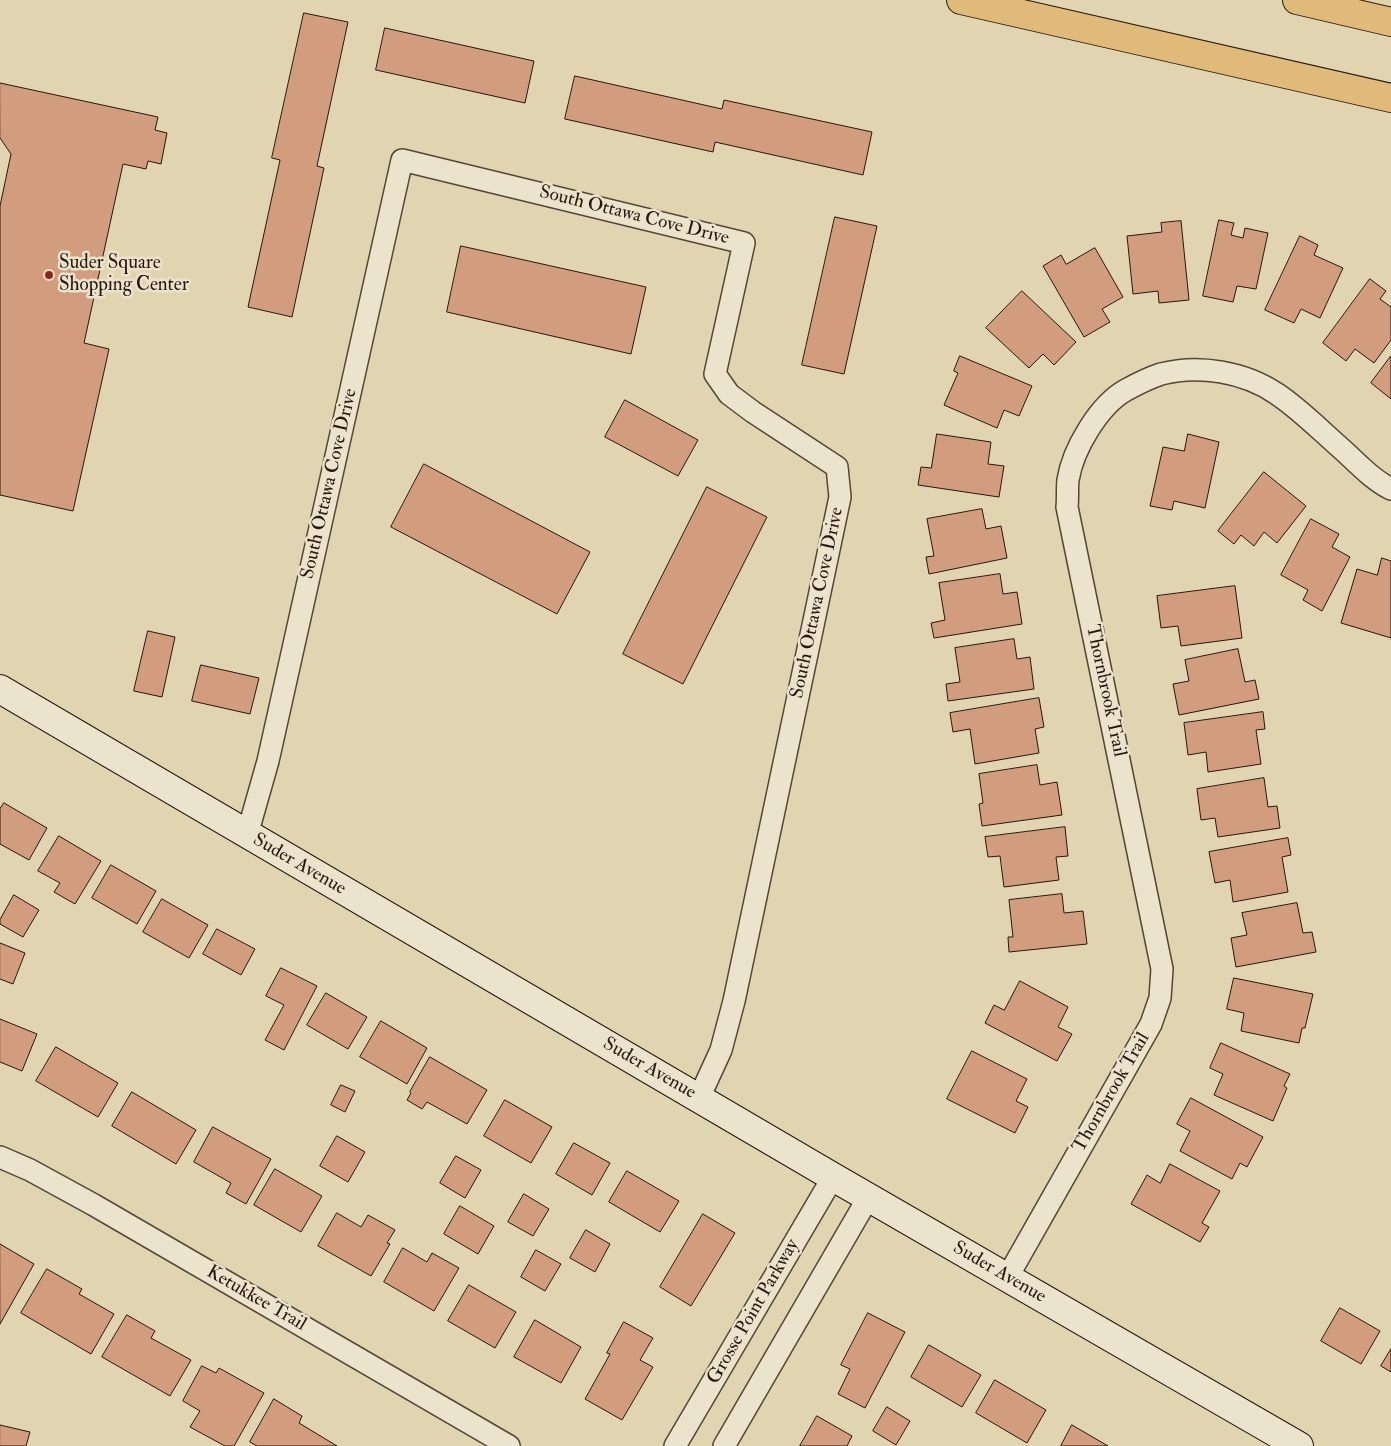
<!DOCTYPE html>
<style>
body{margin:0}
canvas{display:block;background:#e0d4b1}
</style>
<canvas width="1391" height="1446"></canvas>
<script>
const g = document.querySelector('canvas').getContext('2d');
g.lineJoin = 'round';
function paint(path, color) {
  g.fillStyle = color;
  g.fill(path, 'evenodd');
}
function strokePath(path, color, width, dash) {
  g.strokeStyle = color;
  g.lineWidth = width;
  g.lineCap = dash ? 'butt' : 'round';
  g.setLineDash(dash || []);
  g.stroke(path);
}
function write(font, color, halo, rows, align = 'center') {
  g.font = font + ' "IM FELL Double Pica",serif';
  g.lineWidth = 5;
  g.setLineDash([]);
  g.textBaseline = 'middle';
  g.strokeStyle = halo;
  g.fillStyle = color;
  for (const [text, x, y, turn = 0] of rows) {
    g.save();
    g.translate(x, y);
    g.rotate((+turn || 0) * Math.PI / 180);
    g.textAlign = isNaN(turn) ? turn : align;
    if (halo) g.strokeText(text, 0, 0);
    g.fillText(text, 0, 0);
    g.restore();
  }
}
const building = new Path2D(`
 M304 13 348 22 317 166 324 168 292 317 248 307 280 160 272 158Z
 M385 28 534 61 525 103 376 70Z
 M575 76 722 109 724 100 872 132 863 175 715 142 713 152 565 119Z
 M0 83 158 117 155 130 167 133 161 164 148 161 146 169 123 164 84 343 109 349 73 511 0 495V206L11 154 0 138Z
 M835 217 877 226 844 374 802 365Z
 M1219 220 1234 223 1231 235 1243 238 1245 228 1268 233 1256 289 1237 286 1233 302 1203 296Z
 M1181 221 1189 300 1159 303 1158 291 1133 294 1127 236 1162 232 1161 223Z
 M1300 236 1318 245 1314 255 1343 268 1320 318 1301 309 1294 323 1265 310Z
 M461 246 646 287 631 354 447 312Z
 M1095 248 1123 297 1102 309 1110 322 1084 337 1043 266 1061 255 1066 264Z
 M1370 279 1386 291 1380 299 1391 307V340L1374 363 1355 349 1346 361 1323 343Z
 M1022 291 1076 342 1054 365 1043 354 1029 368 986 328Z
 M960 356 1032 386 1019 416 1004 410 997 428 944 405 958 373 954 371Z
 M1391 356V399L1371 383Z
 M625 400 698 440 678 476 605 437Z
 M937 434 991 442 988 464 1004 466 999 497 918 485 921 467 931 468Z
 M1188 434 1219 442 1205 508 1174 501 1172 510 1150 506 1163 447 1184 451Z
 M424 464 590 552 557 614 391 527Z
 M1264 472 1306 506 1277 543 1264 532 1254 546 1241 535 1234 544 1218 531Z
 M707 487 767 517 683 684 623 654Z
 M982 509 986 529 1001 526 1007 558 929 574 926 557 934 556 927 519Z
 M1311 519 1339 534 1332 547 1350 557 1322 611 1303 600 1308 590 1281 575Z
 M1382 558 1391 561V638L1341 623 1357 569 1377 575Z
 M1000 574 1003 594 1017 592 1022 624 934 638 931 623 945 620 939 583Z
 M1235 586 1242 638 1181 646 1178 626 1161 628 1157 596Z
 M148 631 175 637 162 697 134 691Z
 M1014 639 1017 659 1030 657 1034 689 948 701 946 684 960 682 955 648Z
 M1238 649 1245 682 1255 680 1259 699 1179 715 1173 684 1189 681 1185 660Z
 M201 665 259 678 250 714 192 701Z
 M1039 698 1044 727 1035 729 1039 753 975 764 970 729 953 732 950 713Z
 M1263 712 1265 729 1256 730 1261 764 1208 772 1206 752 1188 755 1184 723Z
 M1037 765 1040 785 1057 782 1062 815 982 826 979 804 983 803 979 774Z
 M1264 778 1268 807 1277 806 1280 828 1218 837 1215 818 1201 820 1197 789Z
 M4 803 47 828 29 860 0 844V809Z
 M1065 827 1068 856 1056 857 1059 880 1004 887 1000 856 988 857 985 837Z
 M59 836 101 861 75 904 54 892 60 883 38 871Z
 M1288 838 1291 855 1282 857 1288 892 1233 902 1230 880 1215 883 1209 852Z
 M111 865 156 891 137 924 92 898Z
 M1062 894 1064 913 1083 911 1087 944 1009 952 1008 937H1013L1009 900Z
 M14 895 39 910 23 937 0 924V920Z
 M162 899 208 925 189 958 143 932Z
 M1297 903 1303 933 1312 932 1316 952 1236 967 1231 938 1247 935 1242 913Z
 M217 929 255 949 241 975 203 954Z
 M0 943 25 953 13 984 0 979Z
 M281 968 317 986 284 1050 265 1040 284 1005 266 996Z
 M1234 978 1313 994 1305 1028H1302L1299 1043 1241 1031 1244 1013 1227 1009Z
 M1020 981 1068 1007 1058 1027 1072 1034 1057 1061 985 1023 994 1005 1004 1010Z
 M326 993 367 1017 348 1049 307 1025Z
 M0 1019 37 1034 22 1071 0 1062Z
 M381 1021 427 1048 407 1084 360 1057Z
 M1221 1043 1290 1074 1284 1086 1287 1088 1273 1121 1214 1095 1223 1074 1210 1068Z
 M56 1047 118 1083 98 1117 36 1081Z
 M972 1051 1027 1079 1016 1101 1028 1107 1015 1133 947 1099Z
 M430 1057 487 1090 467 1124 427 1102 422 1109 407 1100 411 1093 410 1092Z
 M341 1085 355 1091 345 1112 331 1105Z
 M132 1092 196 1130 176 1164 112 1126Z
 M1191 1098 1263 1137 1247 1167 1240 1163 1232 1179 1180 1151 1190 1131 1177 1124Z
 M505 1100 552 1127 531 1163 484 1136Z
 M213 1127 271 1159 246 1204 226 1193 231 1183 194 1162Z
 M337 1136 365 1152 348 1182 320 1166Z
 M574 1143 610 1163 592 1195 556 1174Z
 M456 1156 481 1170 465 1198 440 1183Z
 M1170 1164 1220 1191 1202 1223 1209 1227 1200 1242 1131 1204 1147 1175 1160 1183Z
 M275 1169 322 1196 301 1232 254 1205Z
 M627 1171 679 1201 660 1232 609 1202Z
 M524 1194 549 1209 533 1236 508 1222Z
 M460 1206 494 1226 478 1254 444 1234Z
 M337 1213 361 1227 368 1215 395 1230 387 1243 390 1244 371 1276 318 1246Z
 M703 1214 735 1233 691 1306 660 1287Z
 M586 1230 610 1244 595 1272 570 1258Z
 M0 1244 34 1264 0 1324Z
 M403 1248 427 1262 432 1253 459 1268 434 1311 384 1282Z
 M536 1250 561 1264 545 1291 521 1277Z
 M47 1269 82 1289 79 1294 114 1314 91 1354 21 1313Z
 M469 1285 516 1312 495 1348 448 1321Z
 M1340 1308 1380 1331 1361 1364 1321 1341Z
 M868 1313 905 1332 865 1408 838 1394 850 1369 841 1365Z
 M127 1315 155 1331 151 1338 191 1360 170 1396 102 1357Z
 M535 1320 581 1347 561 1383 514 1357Z
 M624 1322 653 1338 640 1360 653 1367 622 1420 585 1399 610 1354 607 1353Z
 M929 1345 981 1375 962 1407 911 1377Z
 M1391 1349V1372L1381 1366Z
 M202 1366 216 1373 219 1368 264 1393 234 1446H225L190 1427 200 1411 183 1401Z
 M995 1380 1046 1410 1027 1443 976 1413Z
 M274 1399 302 1416 299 1423 337 1446H257L250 1442Z
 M887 1407 910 1421 896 1445 873 1431Z
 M817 1416 852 1436 847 1446H800Z
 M0 1425 30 1432 26 1446H0Z
 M1072 1425 1108 1446H1061Z`);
paint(building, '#d29d7f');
strokePath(building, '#29160e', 1);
const street = new Path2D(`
 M247 835 268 761 402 160 744 243 715 374 729 394 753 412 837 467 840 497 734 1001 721 1050 699 1098
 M0 1157 30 1170 94 1205 509 1446
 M1007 1278 1151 1024 1160 998 1162 969 1067 507C1068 498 1067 489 1068 480 1073 449 1099 405 1126 390 1137 384 1149 378 1161 374 1199 364 1245 372 1277 394 1301 410 1322 432 1344 451 1358 464 1373 480 1391 489
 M675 1446 833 1177
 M724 1446 868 1198`);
const secondary = new Path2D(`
 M0 689 833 1177 1299 1446`);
const highway = new Path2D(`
 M961 0 1391 98
 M1297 0 1391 22`);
strokePath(street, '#574637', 24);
strokePath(secondary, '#29160e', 30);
strokePath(highway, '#29160e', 30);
strokePath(street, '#ebe3cc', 21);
strokePath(secondary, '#ebe3cc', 28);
strokePath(highway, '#e0ba78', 28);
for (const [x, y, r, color] of [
 [49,275,5,"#8f2418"]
]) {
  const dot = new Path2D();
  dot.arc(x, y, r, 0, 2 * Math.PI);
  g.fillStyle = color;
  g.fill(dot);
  strokePath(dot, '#ebe3cc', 2);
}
write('19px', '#29160e', '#ebe3cc', [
 ["South Ottawa Cove Drive",634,216,14],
 ["South Ottawa Cove Drive",330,484,-77],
 ["South Ottawa Cove Drive",818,603,-78],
 ["Thornbrook Trail",1105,691,78],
 ["Suder Avenue",299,865,30],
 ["Suder Avenue",649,1069,30],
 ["Thornbrook Trail",1112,1093,-60],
 ["Suder Avenue",999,1273,30],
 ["Ketukkee Trail",256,1299,30],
 ["Grosse Point Parkway",754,1312,-60]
]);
write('19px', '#29160e', '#ebe3cc', [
 ["Suder Square",59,264],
 ["Shopping Center",59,286]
], 'left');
</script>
